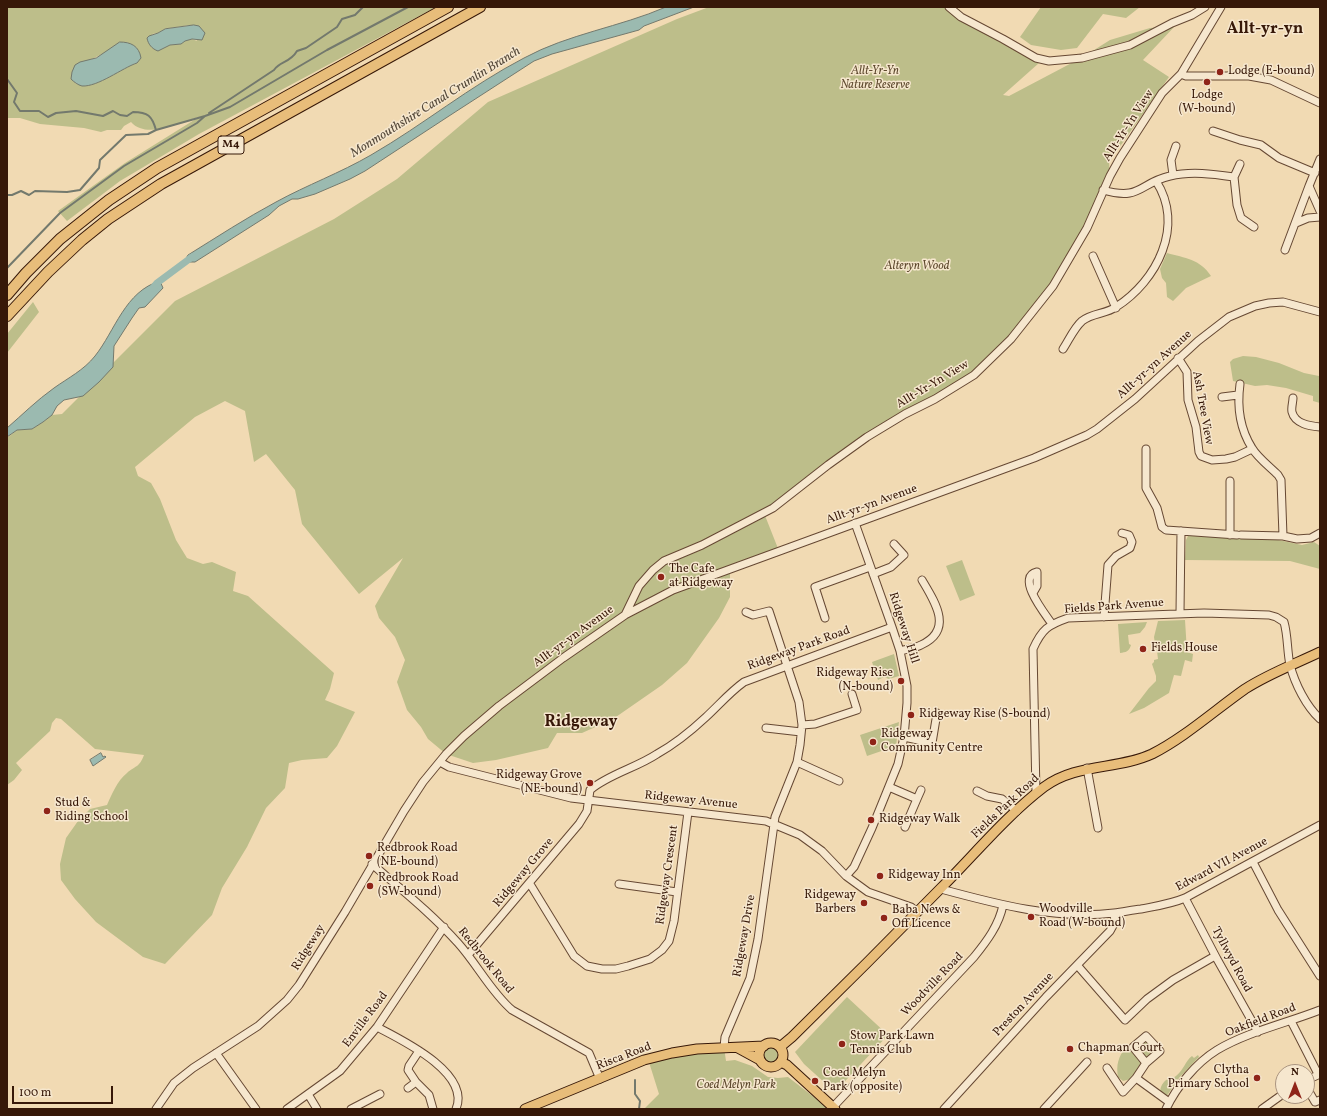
<!DOCTYPE html>
<style>
body{margin:0}
#map{position:relative;width:1327px;height:1116px;overflow:hidden;background:#f1dab3;font-family:Vollkorn,serif}
canvas{display:block}
.frame{position:absolute;inset:0;border:8px solid #371808;pointer-events:none}
.north{position:absolute;left:1275px;top:1064px;width:40px;height:40px;box-sizing:border-box;background:#f6e7ce;border:1px solid #aa947f;border-radius:50%;rotate:0deg;font-size:11px;font-weight:700;line-height:16px;text-align:center;color:#371808}
.north::after{content:'';display:block;margin:auto;width:14px;height:18px;background:#8f2418;clip-path:polygon(50% 0,100% 100%,50% 72%,0 100%)}
.scale{position:absolute;left:12px;top:1086px;width:101px;height:18px;box-sizing:border-box;border:2px solid #371808;border-top:0;padding-left:5px;font-size:12px;line-height:14px;white-space:nowrap;color:#371808;-webkit-text-stroke:3px #f6e7ce;paint-order:stroke}
</style>
<div id="map">
<canvas width="1327" height="1116"></canvas>
<div class="frame"></div>
<div class="north">N</div>
<div class="scale">100 m</div>
</div>
<script>
const g = document.querySelector('canvas').getContext('2d');
g.lineJoin = 'round';
function paint(path, color) {
  g.fillStyle = color;
  g.fill(path, 'evenodd');
}
function strokePath(path, color, width, dash) {
  g.strokeStyle = color;
  g.lineWidth = width;
  g.lineCap = dash ? 'butt' : 'round';
  g.setLineDash(dash || []);
  g.stroke(path);
}
function write(font, color, halo, rows, align = 'center') {
  g.font = font + ' Vollkorn,serif';
  g.lineWidth = 3;
  g.setLineDash([]);
  g.textBaseline = 'middle';
  g.strokeStyle = halo;
  g.fillStyle = color;
  for (const [text, x, y, turn = 0] of rows) {
    g.save();
    g.translate(x, y);
    g.rotate((+turn || 0) * Math.PI / 180);
    g.textAlign = isNaN(turn) ? turn : align;
    if (halo) g.strokeText(text, 0, 0);
    g.fillText(text, 0, 0);
    g.restore();
  }
}
paint(new Path2D(`
 M8 7H436L199 134 120 181 67 221 58 211 125 163 199 117C180 122 147 140 131 122L124 126 121 130H107L101 132 84 128 40 124 20 118H7ZM190 25 197 41 192 39 184 41 181 44 170 45 161 49 152 34 158 33 165 29ZM104 53 137 63C120 68 92 93 75 83L90 60Z
 M709 7H949L1003 39 1039 63 1003 95 1009 96 1083 57 1110 40 1150 28 1175 26 1143 60 1169 77 1109 162 1110 176 1103 190 1053 286 1011 339 974 375 905 414 764 513 779 551 730 569V597L719 618 687 663 662 685 613 719 582 733H557L548 748 496 760 473 763 446 754 428 739 421 727 407 710 397 682 405 660 395 637 379 618 375 606 403 558 359 594 302 524 295 490 266 454 254 462 245 411 225 401 195 417 135 467 138 476 151 483 160 499 176 540 187 558 203 564 212 562 236 572 233 591 248 596 334 673 330 689 325 700 355 712 337 746 327 758 302 760 289 763 285 788 266 808 247 847 222 888 212 915 165 964 143 957 96 922 75 899 61 880 60 864 66 838 78 821 90 809 107 805C112 794 117 781 127 773 136 765 139 768 144 755L95 749 61 719 56 718 52 723 50 731 16 763 22 770 14 780 7 785V438L17 430 32 429 43 422 52 415 62 414 175 301 334 219 397 179 488 102 677 19Z
 M1041 7H1140L1126 18 1103 14 1077 48 1061 50 1031 45 1020 37Z
 M1167 253C1185 258 1200 259 1211 276L1186 288 1173 301 1167 297 1166 283 1162 278 1160 269Z
 M33 302 39 312 7 353V334Z
 M1243 356 1256 357 1279 363 1304 373 1319 376 1320 377V403L1313 401V396L1286 388 1267 385 1255 386 1233 381 1230 362 1233 359Z
 M1188 536 1269 538 1302 545 1314 542 1320 546V569L1290 561 1185 560 1186 540Z
 M962 560 975 595 960 601 946 566Z
 M1185 620 1187 652 1193 654 1192 662 1185 660 1181 676 1174 675 1169 693 1144 708 1129 714 1149 688 1156 681V676L1152 664 1154 662V660L1158 659 1157 651H1154L1153 646 1155 644 1154 637 1158 621Z
 M1147 622 1145 627 1140 633 1128 635 1129 644 1131 645C1129 652 1126 652 1120 653L1118 624Z
 M894 654 899 676 889 679 884 677 878 680 872 662Z
 M899 722 896 746 867 756 860 735Z
 M847 997 888 1035 835 1092 804 1064 795 1052Z
 M1145 1041C1153 1048 1156 1051 1146 1059L1137 1047Z
 M763 1055a9 9 0 1 1 18 0a9 9 0 1 1-18 0Z
 M724 1047 726 1061 735 1060 752 1066 768 1077 778 1078 788 1077 823 1104 835 1109H644L659 1094 648 1059Z
 M1126 1048C1132 1049 1139 1057 1141 1063L1131 1079 1123 1081 1118 1077C1116 1066 1118 1056 1126 1048Z
 M1198 1055 1199 1057 1179 1078 1166 1097 1160 1093C1160 1089 1161 1085 1164 1082 1167 1078 1172 1079 1176 1076 1184 1070 1185 1061 1192 1056L1194 1058Z`), '#bdbe8a');
const water = new Path2D(`
 M666 7H694L644 26 639 30 552 54 534 61 449 116 365 171 350 179 315 194 298 199H292L279 206 269 215 195 262H184L188 255C217 237 246 218 276 202 307 185 340 173 371 155 423 125 470 86 524 58 568 34 620 27 666 7Z
 M194 25 199 26 205 33 202 40 192 39 185 41 181 44 170 45 158 51C152 49 148 44 147 38L149 36 158 33 165 29Z
 M120 42C131 42 139 46 141 58L137 63C122 68 98 87 82 86 78 85 74 82 71 79L72 72 75 65 80 62 96 58Z
 M160 281 163 288 145 307 139 308 132 318 114 346 113 367 99 382 83 396 64 400 57 406 52 415 43 422 32 429 17 430 7 437V428C22 415 37 400 54 388 68 378 84 370 95 356 115 331 125 291 160 281Z
 M101 753 103 757 105 756 106 757 93 766 90 760Z`);
paint(water, '#9bbab0');
strokePath(water, '#73796d', 1);
strokePath(new Path2D(`
 M7 79 17 93 14 102 20 111H39L48 117 56 113 76 111 103 116 113 111 120 115 127 116 133 112C148 112 152 116 156 130L205 116
 M209 113 274 70C280 61 290 63 297 51L306 48 337 27 342 19 355 15 363 7
 M7 195H12L21 191 29 195 35 191 67 192 80 190 99 168 100 160 126 135 148 134 156 130
 M7 268 60 213 124 166 197 123 205 116 230 107 327 50 408 7
 M635 1080V1094L640 1101 639 1109`), '#73796d', 2);
strokePath(new Path2D(`
 M153 288 157 283 192 257`), '#9bbab0', 7);
const minor = new Path2D(`
 M949 7 961 17 1003 39 1036 58 1049 61 1082 58 1130 45 1172 23 1192 15 1205 7
 M1181 74 1186 76H1249L1271 80 1320 103
 M1213 131 1240 140 1261 145 1279 158 1315 173
 M1320 159 1309 186 1320 211
 M1173 175 1171 160 1176 146
 M1234 177 1240 164
 M1103 190C1141 201 1139 183 1170 176 1191 171 1213 174 1234 177L1237 205 1241 218 1254 227
 M1296 223 1308 218 1320 217
 M1285 250 1309 186
 M1093 256 1116 308
 M1063 349C1069 340 1074 328 1082 321 1092 313 1106 314 1116 307 1157 281 1185 226 1156 181
 M1178 358 1187 372 1188 400 1196 427 1199 452 1201 456 1212 460 1226 459 1235 457 1252 449
 M1240 384C1237 406 1240 429 1252 448 1257 457 1270 467 1278 475L1281 480 1283 536
 M1222 397 1238 395
 M1293 398C1293 402 1291 408 1292 412 1295 424 1310 426 1320 427
 M1146 449V488L1157 508 1162 527 1166 530 1237 535
 M1230 481V535
 M1241 535 1283 536 1297 539 1311 538 1320 533
 M873 574 891 567 904 555 894 544
 M1033 593 1037 586V572C1015 577 1046 615 1052 624
 M1180 613 1181 531
 M625 615 639 586 653 570 664 561 702 545 773 508 828 465 867 437 905 414 935 399 974 375 1011 339 1053 286 1087 228 1110 176 1120 158 1162 93 1181 74 1221 7
 M1104 617 1108 565 1116 556 1130 548 1132 542 1129 535 1122 533
 M825 618 815 587 870 567
 M900 651C907 649 915 648 921 645 954 630 935 602 922 580
 M802 725 815 724 857 710 852 694
 M766 728 801 732
 M904 737 932 743 937 713
 M440 762 449 767 571 798 766 821 800 835 822 851 846 876 868 892 911 907 917 912
 M797 762 839 781
 M1087 768 1098 828
 M889 787 917 799 921 790
 M977 791 987 796 1002 799 1017 811
 M1036 793 1033 649C1042 629 1048 625 1068 618L1204 613 1269 615 1276 617 1284 622C1288 636 1287 651 1290 665 1295 684 1306 706 1320 719
 M905 827 917 799
 M1253 862 1278 910 1320 976
 M372 864C402 890 432 914 458 943 477 964 491 992 512 1010L589 1053 600 1079
 M846 876 854 867 872 828 898 764 904 737 907 703V686L900 651 892 627 855 523
 M530 884 574 956 587 966 602 969H616L628 966 650 959 662 950 669 941 674 921 688 812
 M619 884 677 892
 M941 889C996 904 1056 920 1114 913 1123 912 1132 910 1141 909 1156 906 1171 904 1185 898L1320 825
 M1185 898 1217 959 1258 1032
 M468 955 579 824 587 811 590 790C609 774 636 768 657 754 675 744 691 731 706 717 719 705 730 692 744 682L892 627
 M1077 965 1125 1020 1147 999 1173 980 1215 956
 M1291 1021 1318 1074
 M377 1027C402 1040 471 1073 456 1109
 M724 1047 725 1037 750 978 758 939 775 817 797 762 800 745 802 725 799 702 769 611 753 615 746 612
 M419 1051 409 1066 408 1070 416 1082 429 1095 433 1109
 M216 1053 256 1109
 M1146 1063 1133 1047 1146 1036 1160 1051 1146 1063 1136 1078 1169 1102
 M1107 1068 1123 1092 1136 1078
 M1307 1080 1320 1074
 M408 1088 416 1082
 M1307 1088 1315 1102 1320 1100
 M308 1094 317 1109
 M833 1107 974 957C987 941 999 925 1003 905
 M156 1109 174 1083 193 1068 258 1026 287 1000 299 985 345 912 404 811 423 782 446 754 464 736 499 706 563 658 625 615 673 590 1034 458 1087 435 1097 429 1135 399 1198 341 1229 317 1255 306 1269 303 1283 302 1320 312
 M287 1109 340 1071 377 1027 444 927
 M351 1109 380 1094
 M944 1109 1046 997 1110 931 1115 922 1114 913
 M1044 1109 1087 1062
 M1166 1109C1177 1086 1196 1063 1217 1050 1247 1032 1287 1023 1320 1010
 M1262 1109 1283 1094`);
const major = new Path2D(`
 M759 1055a12 12 0 1 1 24 0a12 12 0 1 1-24 0Z
 M780 1047 792 1037C842 988 892 938 941 888 975 854 1006 816 1044 787 1076 763 1117 770 1152 754 1184 738 1215 710 1245 689 1268 674 1295 664 1320 652
 M738 1048 760 1060
 M781 1062 787 1065 835 1109
 M525 1109 644 1060 672 1053 697 1049 764 1046`);
const highway = new Path2D(`
 M7 295 26 273 60 239 109 200 157 168 448 7
 M7 316 48 272 82 240 108 219 161 184 480 7`);
strokePath(minor, '#664833', 9);
strokePath(major, '#371808', 11);
strokePath(highway, '#371808', 12);
strokePath(minor, '#f6e7ce', 7);
strokePath(major, '#e8bd7a', 9);
strokePath(highway, '#e8bd7a', 10);
for (const [x, y, r, color] of [
 [1220,72,4,"#8f2418"],
 [1207,82,4,"#8f2418"],
 [661,577,4,"#8f2418"],
 [1143,649,4,"#8f2418"],
 [901,681,4,"#8f2418"],
 [911,715,4,"#8f2418"],
 [873,742,4,"#8f2418"],
 [590,783,4,"#8f2418"],
 [47,811,4,"#8f2418"],
 [871,820,4,"#8f2418"],
 [369,856,4,"#8f2418"],
 [880,876,4,"#8f2418"],
 [370,886,4,"#8f2418"],
 [864,903,4,"#8f2418"],
 [1031,917,4,"#8f2418"],
 [884,918,4,"#8f2418"],
 [842,1044,4,"#8f2418"],
 [1070,1049,4,"#8f2418"],
 [1257,1078,4,"#8f2418"],
 [815,1081,4,"#8f2418"]
]) {
  const dot = new Path2D();
  dot.arc(x, y, r, 0, 2 * Math.PI);
  g.fillStyle = color;
  g.fill(dot);
  strokePath(dot, '#f6e7ce', 1.5);
}
for (const [x, y, w] of [
 [231,145,26]
]) {
  const box = new Path2D();
  box.roundRect(x - w / 2, y - 9, w, 18, 3);
  g.fillStyle = '#f6e7ce';
  g.fill(box);
  strokePath(box, '#371808', 1);
}
write('bold 11px', '#371808', null, [
 ["M4",231,145]
]);
write('italic 12px', '#5f4a2f', '#f6e7ce', [
 ["Allt-Yr-Yn",875,72],
 ["Nature Reserve",875,86],
 ["Alteryn Wood",917,267],
 ["Coed Melyn Park",736,1086]
]);
write('12px', '#371808', '#f6e7ce', [
 ["Lodge (E-bound)",1228,72],
 ["Lodge",1207,96,"center"],
 ["(W-bound)",1207,110,"center"],
 ["The Cafe",669,570],
 ["at Ridgeway",669,584],
 ["Fields House",1151,649],
 ["Ridgeway Rise",893,674,"right"],
 ["(N-bound)",893,688,"right"],
 ["Ridgeway Rise (S-bound)",919,715],
 ["Ridgeway",881,735],
 ["Community Centre",881,749],
 ["Ridgeway Grove",582,776,"right"],
 ["(NE-bound)",582,790,"right"],
 ["Stud &",55,804],
 ["Riding School",55,818],
 ["Ridgeway Walk",879,820],
 ["Redbrook Road",377,849],
 ["(NE-bound)",377,863],
 ["Ridgeway Inn",888,876],
 ["Redbrook Road",378,879],
 ["(SW-bound)",378,893],
 ["Ridgeway",856,896,"right"],
 ["Barbers",856,910,"right"],
 ["Woodville",1039,910],
 ["Road (W-bound)",1039,924],
 ["Baba News &",892,911],
 ["Off Licence",892,925],
 ["Stow Park Lawn",850,1037],
 ["Tennis Club",850,1051],
 ["Chapman Court",1078,1049],
 ["Clytha",1249,1071,"right"],
 ["Primary School",1249,1085,"right"],
 ["Coed Melyn",823,1074],
 ["Park (opposite)",823,1088]
], 'left');
write('12px', '#371808', '#f6e7ce', [
 ["Allt-Yr-Yn View",1129,126,-57],
 ["Allt-yr-yn Avenue",1155,365,-42],
 ["Allt-Yr-Yn View",933,385,-31],
 ["Ash Tree View",1202,408,80],
 ["Allt-yr-yn Avenue",872,505,-20],
 ["Fields Park Avenue",1114,607,-4],
 ["Ridgeway Hill",903,628,72],
 ["Allt-yr-yn Avenue",574,637,-36],
 ["Ridgeway Park Road",799,649,-20],
 ["Ridgeway Avenue",691,801,6],
 ["Fields Park Road",1006,807,-43],
 ["Edward VII Avenue",1222,865,-28],
 ["Ridgeway Grove",524,873,-50],
 ["Ridgeway Crescent",668,875,-82],
 ["Ridgeway Drive",745,936,-80],
 ["Ridgeway",309,948,-58],
 ["Tyllwyd Road",1231,960,62],
 ["Redbrook Road",485,961,51],
 ["Woodville Road",933,985,-46],
 ["Preston Avenue",1024,1005,-47],
 ["Enville Road",366,1020,-53],
 ["Oakfield Road",1261,1021,-21],
 ["Risca Road",624,1057,-21]
]);
write('italic 13px', '#55493a', '#f6e7ce', [
 ["Monmouthshire Canal Crumlin Branch",436,103,-32]
]);
write('bold 16px', '#371808', '#f6e7ce', [
 ["Allt-yr-yn",1265,30],
 ["Ridgeway",581,723]
]);
</script>
